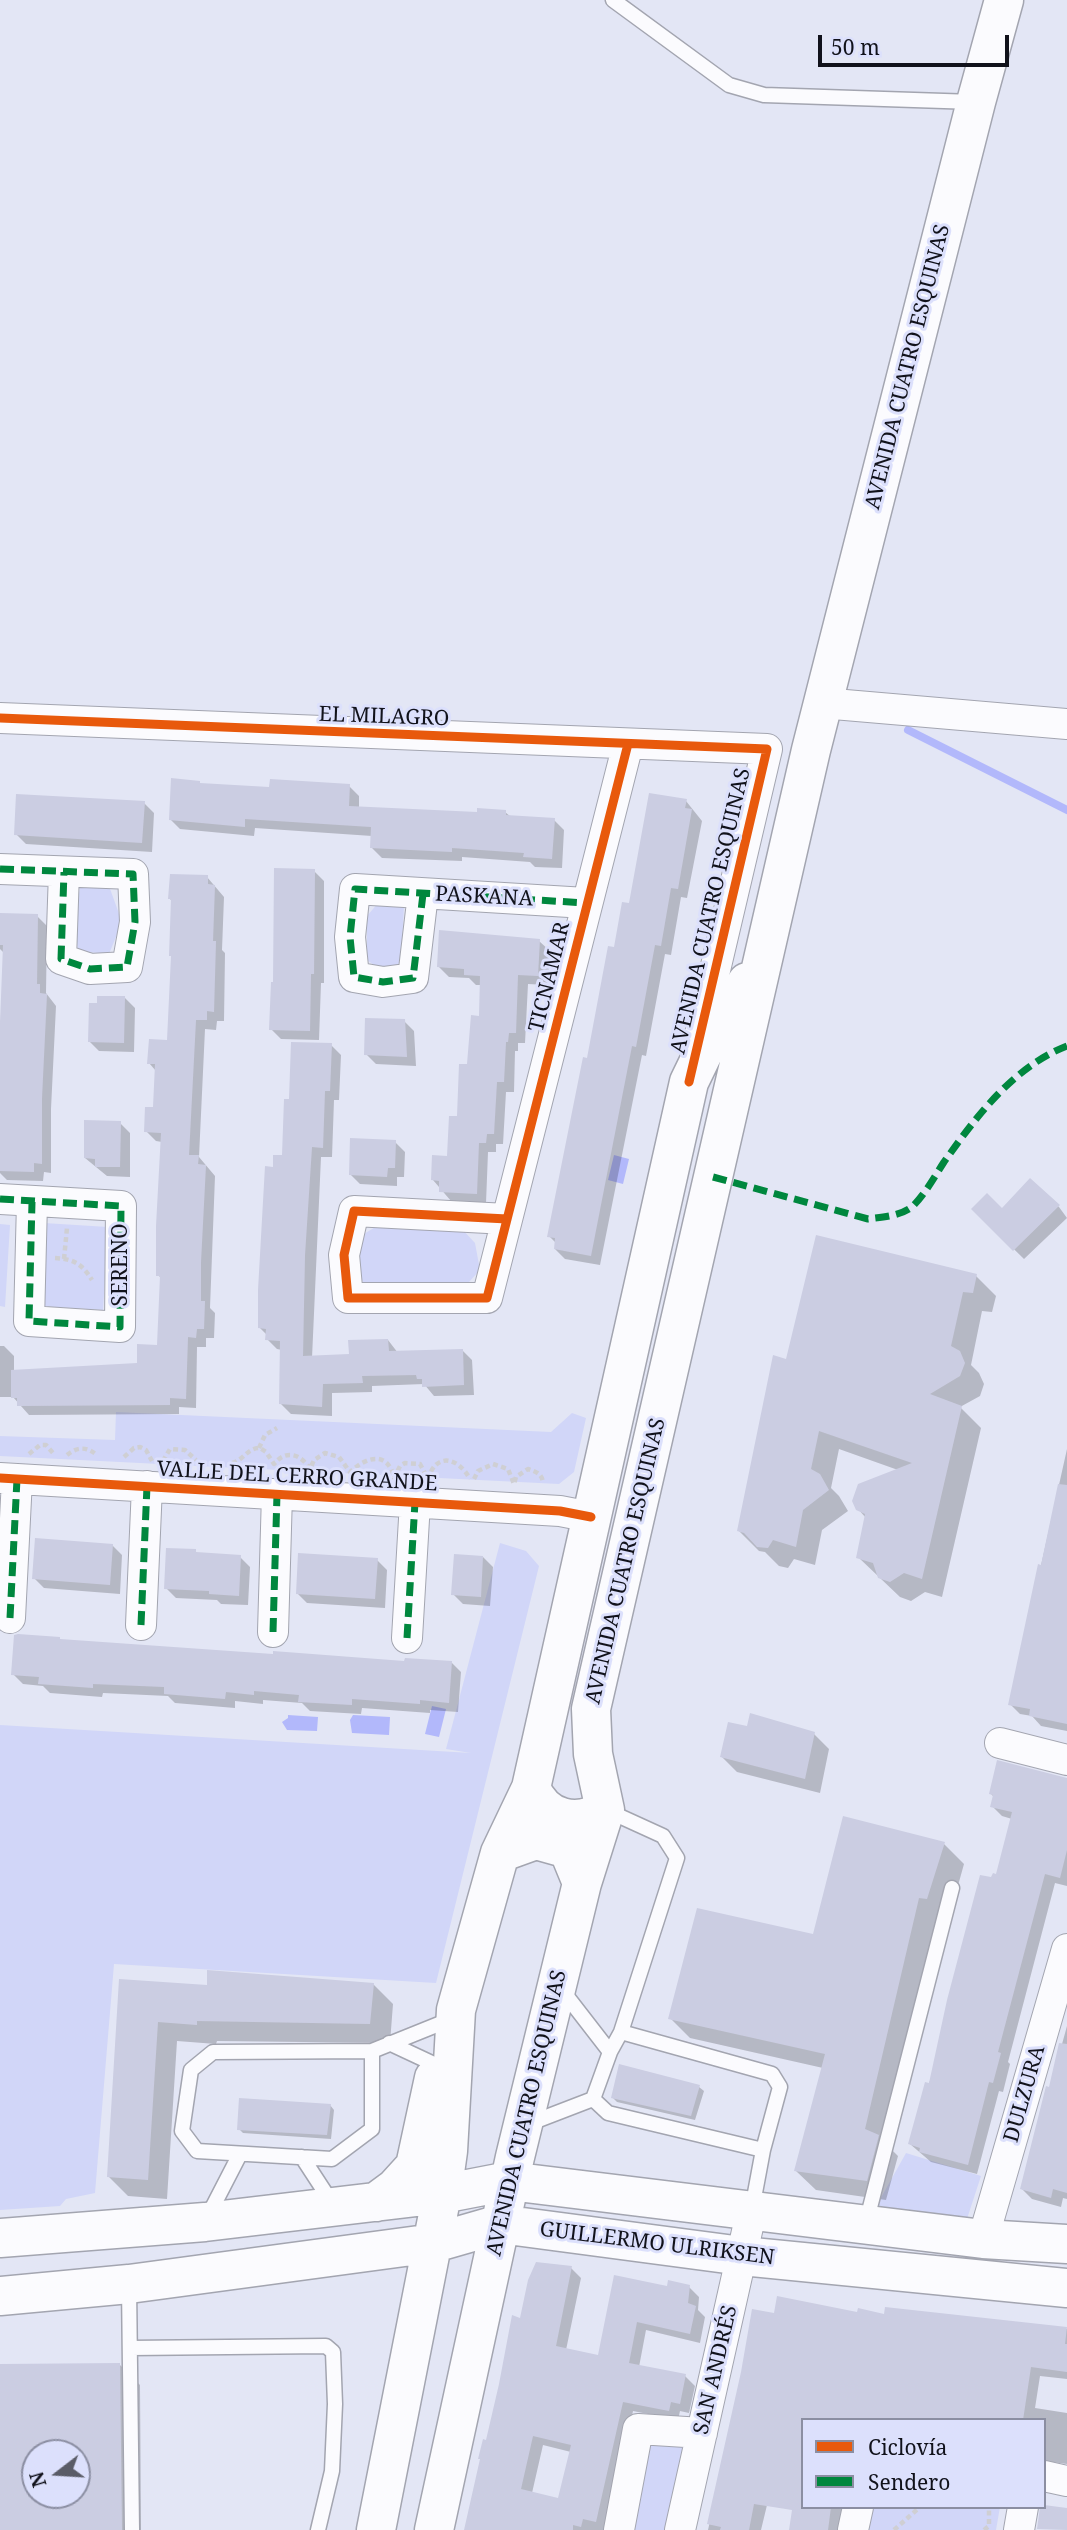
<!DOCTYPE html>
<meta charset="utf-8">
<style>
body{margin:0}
#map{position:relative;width:1067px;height:2530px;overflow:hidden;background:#e3e6f5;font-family:"Noto Serif",serif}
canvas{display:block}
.legend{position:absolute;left:801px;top:2418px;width:245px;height:91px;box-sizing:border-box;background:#dce0fc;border:2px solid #8b8ea2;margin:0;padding:9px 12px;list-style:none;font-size:21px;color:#11121b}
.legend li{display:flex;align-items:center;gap:14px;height:35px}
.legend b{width:35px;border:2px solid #8b8ea2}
.north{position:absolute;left:21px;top:2439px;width:70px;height:70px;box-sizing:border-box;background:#dce0fc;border:2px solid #8b8ea2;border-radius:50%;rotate:253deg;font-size:19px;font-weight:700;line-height:28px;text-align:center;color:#11121b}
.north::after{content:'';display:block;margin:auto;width:24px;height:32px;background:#5a5c67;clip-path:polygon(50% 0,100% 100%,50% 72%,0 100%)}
.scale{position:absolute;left:818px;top:35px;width:191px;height:32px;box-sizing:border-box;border:4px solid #11121b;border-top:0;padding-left:9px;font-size:21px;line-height:24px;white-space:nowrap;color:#11121b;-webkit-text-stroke:5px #dce0fc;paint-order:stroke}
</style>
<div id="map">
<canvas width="1067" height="2530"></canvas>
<ul class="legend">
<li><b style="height:9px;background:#e8590c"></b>Ciclovía</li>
<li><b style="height:9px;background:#00873e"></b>Sendero</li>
</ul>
<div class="north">N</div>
<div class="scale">50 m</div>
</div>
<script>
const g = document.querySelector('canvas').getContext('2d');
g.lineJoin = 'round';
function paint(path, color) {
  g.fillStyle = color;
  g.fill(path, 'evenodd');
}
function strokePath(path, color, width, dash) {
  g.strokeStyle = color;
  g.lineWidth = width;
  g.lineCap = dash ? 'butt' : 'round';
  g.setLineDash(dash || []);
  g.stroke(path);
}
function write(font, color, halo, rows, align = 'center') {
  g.font = font + ' "Noto Serif",serif';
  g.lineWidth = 6;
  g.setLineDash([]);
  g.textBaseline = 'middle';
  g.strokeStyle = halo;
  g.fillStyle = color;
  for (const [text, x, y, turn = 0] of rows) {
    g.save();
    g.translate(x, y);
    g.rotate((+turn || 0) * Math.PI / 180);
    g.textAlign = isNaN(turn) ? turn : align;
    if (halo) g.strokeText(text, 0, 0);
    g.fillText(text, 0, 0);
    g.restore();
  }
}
paint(new Path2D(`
 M81 885 109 886 122 922 109 954 78 951 74 914Z
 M379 902 404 906 401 962C387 972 381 970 367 960V916Z
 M44 1223 108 1227 103 1310 39 1306Z
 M0 1224 10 1225 5 1307 0 1306Z
 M377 1226 461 1228 475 1243 480 1270 469 1282 366 1287 357 1271 359 1237Z
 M116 1412 551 1432 572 1413 586 1418 574 1472 559 1484 0 1456V1436L115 1440Z
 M500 1543 526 1551 539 1566 436 1983 114 1964 95 2193 66 2199 60 2206 0 2210V1725L471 1753 446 1749Z
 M906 2153 981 2176 965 2225 880 2208 878 2203Z
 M643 2435 690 2437 673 2530H625Z
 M872 2507H1000L996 2530H867Z`), '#d1d6f8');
paint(new Path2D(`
 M614 1155 629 1159 623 1184 608 1180Z
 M432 1706 446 1709 439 1737 425 1734Z
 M288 1715 318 1717 317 1731 287 1730 282 1722 288 1718Z
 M353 1715 390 1717 389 1735 352 1733 350 1720Z`), '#b2b8fb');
paint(new Path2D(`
 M199 782 202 785 271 789 349 786 359 796V808L478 814 505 812 511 817 554 820 564 830 562 868 535 867 530 862 462 857V861L382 858 372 848V836L255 828 254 836 180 829 170 819Z
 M686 801 702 821 687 898 681 897 671 955 665 954 646 1056 642 1055 600 1265 565 1259 555 1249 556 1243 549 1236 616 949 631 905Z
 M144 803 154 813 152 852 26 844 16 834Z
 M314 871 324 881V983H321L319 1040 281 1039 271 1029 275 984Z
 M207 877 224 897 222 950 225 953 224 1021H217L216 1030 205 1029 199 1157 215 1176 210 1308 215 1313 214 1338H206V1347H197L196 1408 179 1407V1414L29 1415 13 1397H0V1346H4L14 1356V1371L139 1365 159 1347 162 1279 158 1275 162 1142 156 1141 146 1131 155 1109 156 1071 149 1063 169 1041 173 902 170 899Z
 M0 915 37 916 47 926 46 993 56 1006 51 1109V1173L44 1172 43 1181 7 1180 0 1173V1034L4 953 0 949Z
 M539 941 550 951 548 985 528 984 525 1043H518V1051H515L514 1092H506L503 1144H496V1152H488L486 1203 451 1201 433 1180 449 1158 481 1017 482 985H476L469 978 449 977 439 967Z
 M125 998 135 1008 134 1052 99 1051 89 1041Z
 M404 1021 414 1031 416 1066 376 1064 366 1054Z
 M331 1045 341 1055 339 1100H334L332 1157H321L312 1358 350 1356 388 1340 398 1353 462 1350 472 1360 474 1395 434 1396 424 1384 372 1386V1392L332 1393V1416L291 1414 281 1404 282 1350 277 1349 267 1339V1335L260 1328 274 1168 284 1157 291 1101Z
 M120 1123 130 1133V1177L107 1176 85 1158Z
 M395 1142 405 1152 404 1177H397V1186L360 1184 350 1174Z
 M1030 1180 1059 1207 1067 1218 1024 1259 973 1209 1002 1211Z
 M976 1276 996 1296 992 1312 982 1311 971 1365 979 1373 984 1384 980 1396 960 1407 981 1428 942 1597 925 1592 911 1601 900 1597 858 1557 866 1518 858 1509 898 1470 839 1449 831 1488 839 1496 848 1511 822 1530 815 1565 794 1559 788 1568 779 1566 765 1552 759 1551 739 1531 787 1361Z
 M1067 1449V1731L1041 1726 1032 1716 1020 1714 1010 1704Z
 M112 1545 122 1555 120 1594 44 1588 34 1578Z
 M195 1551 199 1554 240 1557 250 1567 248 1605 221 1604 217 1600 176 1598 166 1588Z
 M483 1557 493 1567 490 1606 463 1604 453 1594Z
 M377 1560 387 1570 385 1608 307 1603 297 1593Z
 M451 1662 461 1672 458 1712 430 1710V1713L362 1708 361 1714 310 1711 302 1703 263 1700V1704L235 1701V1708L175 1703 168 1696 103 1693 102 1697 50 1693 43 1686 23 1684 13 1674Z
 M814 1734 829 1749 820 1793 737 1772 722 1757Z
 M1067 1781V1886L1055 1883 1008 2062 1010 2064 1003 2092 999 2091 977 2174 931 2162 910 2144 993 1880 997 1876 1012 1819 1002 1816 992 1806 994 1797 991 1794Z
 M944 1844 964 1864 886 2144 898 2156 886 2200 816 2190 796 2171 823 2068 690 2038 670 2018 814 1936Z
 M121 1981 209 1987 373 1984 393 2004 390 2043 217 2041 216 2044 177 2041 167 2199 128 2196 108 2176Z
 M1067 2026V2199L1063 2198 1061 2207 1032 2199 1022 2189Z
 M699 2087 704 2091 695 2120 617 2102 613 2098Z
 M330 2105 334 2110 331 2139 243 2133 239 2129Z
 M571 2268 581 2278 566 2350 600 2357 669 2288 689 2287 699 2297 698 2310 705 2317 700 2343 646 2330 639 2367 685 2376 695 2386 689 2413 680 2411 678 2420 633 2411 607 2530H465L521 2320ZM543 2445 571 2452 560 2500 532 2493Z
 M858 2314 1067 2329V2379L1040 2376 1035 2408 1067 2413V2464L1044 2461V2420H803L787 2422 761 2530H708L743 2372 775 2315Z
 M120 2365 140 2385 141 2530H0V2366ZM35 2453H77V2495H35Z
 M803 2507H843L840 2530H790Z`), '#0003');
strokePath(new Path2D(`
 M908 730 1067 810`), '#b2b8fb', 8);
paint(new Path2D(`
 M171 778 200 781V783L269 787 270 779 350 784 349 806 477 812V808L506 810V815L555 818 552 859 523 857 524 853 452 848V852L370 848 371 827 245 819V827L169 820Z
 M649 793 687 799 685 808 692 809 678 889 671 888 661 946 655 945 636 1047 632 1046 591 1256 554 1249 555 1238 547 1237 583 1057 587 1058 608 946 614 947 622 902 629 903Z
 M16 794 145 801 142 843 14 835Z
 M274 868 315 869 314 974H311L310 1031 269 1030 271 982H273Z
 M170 874 208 875V884L215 885 213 941H216L214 1012 207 1011V1020H196L189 1155H199L198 1164 206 1165 201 1262V1301H205L204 1329H197L196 1338 188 1337 186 1399 170 1398V1405L17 1406V1398H11V1370L137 1363V1344L157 1345 160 1276H156V1226L161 1133 144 1132 145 1107H153L155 1064H147L149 1039 167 1040 171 956H169L171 899H168Z
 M0 913 38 914 37 984H40V993L47 994 42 1098V1164L34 1163V1172L0 1171V1023L3 945H0Z
 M439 930 540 939 538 976 518 975 516 1033H509L508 1042H506L504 1082H497L494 1134H487L486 1143H479L477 1194 439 1192V1181L431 1180 432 1155 447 1156 449 1116H457L459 1064H467L471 1015 479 1016 480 976 464 975V969L437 967Z
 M97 996H125L124 1043 88 1042 89 1003H97Z
 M365 1018 405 1019 407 1057 364 1055Z
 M291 1042 332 1043 330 1091H325L323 1148 312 1147 305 1255 303 1356 349 1354 348 1340 388 1339 389 1351 463 1349 464 1385 422 1387V1379H417L416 1375 362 1376 363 1383 323 1384 322 1407 279 1404 280 1341 265 1340 266 1329 258 1328V1290L265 1166 273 1167V1155H282L284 1099H289Z
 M84 1120 121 1121 120 1167H95V1159L84 1158Z
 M350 1138 396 1140 395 1168H388L387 1177 349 1175Z
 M1030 1178 1060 1205 1013 1251 971 1209 987 1193 1002 1208Z
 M816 1235 977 1274 973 1293 963 1292 951 1346 960 1351 965 1363 960 1376 930 1394 962 1406 922 1579 904 1573 890 1582 878 1578 873 1563 856 1558 865 1514 856 1510 852 1501 858 1484 912 1463 819 1431 811 1469 820 1474 829 1490 803 1510 796 1547 773 1540 768 1548 757 1547 744 1533 737 1531 773 1355 786 1359Z
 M1058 1484 1067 1485V1724L1029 1716 1030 1709 1008 1705 1038 1564 1041 1565Z
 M35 1538 113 1544 110 1585 32 1579Z
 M166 1548 196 1549V1552L241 1555 239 1596 209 1594V1591L164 1589Z
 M298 1553 378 1558 375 1599 296 1594Z
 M454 1554 483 1556 481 1597 451 1595Z
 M18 1634 60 1637V1639L273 1654V1651L404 1661 405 1658 452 1661 449 1703 420 1700V1704L352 1699V1705L298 1702 299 1695 254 1691V1695L226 1692 225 1699 164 1694V1687L93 1684V1688L38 1684 39 1677 11 1675 14 1635Z
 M750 1713 815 1732 805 1779 720 1757 728 1722 747 1726Z
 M997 1760 1067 1778V1850L1060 1878 1045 1874 998 2052 1001 2053 993 2083 989 2082 968 2165 919 2152 920 2148 908 2144 925 2082 929 2083 947 2000 980 1875 991 1877 993 1873 996 1874 1012 1812 990 1807 993 1795 989 1794Z
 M843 1816 945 1842 927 1899 919 1898 865 2129 879 2135 867 2181 794 2171 825 2054 668 2019 697 1908 813 1934Z
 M207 1970 374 1983 370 2024 197 2021V2025L158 2022 148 2180 107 2177 119 1979 207 1985Z
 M1059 2043 1067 2044V2193L1053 2189 1051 2198 1020 2189 1046 2086 1049 2087Z
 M619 2064 700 2085 691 2116 611 2098Z
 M239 2098 331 2104 327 2135 237 2130Z
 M536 2262 572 2266 556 2346 598 2355 614 2275 667 2286 668 2280 690 2285 688 2303 696 2306 690 2334 637 2322 629 2363 686 2374 680 2404 671 2402 669 2411 623 2402 596 2522 583 2519 581 2527 573 2525V2530H464L480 2459H478L483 2439 486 2440 499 2384 512 2315 520 2318 528 2280ZM533 2436 571 2445 558 2498 521 2489Z
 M777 2296 857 2312 858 2308 884 2314 885 2307 1067 2327 1065 2344H1067V2372L1031 2367 1023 2420H803V2507H831L828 2530H789L792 2510 754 2504 749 2530H720L721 2527 707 2524 741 2372 752 2309 774 2313Z
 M120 2363 122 2530H0V2364ZM35 2453H77V2495H35Z
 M1044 2505 1067 2508V2530L1037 2529 1040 2507H1044Z`), '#cbcde2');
const lane = new Path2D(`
 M613 0 729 85 764 95 974 102
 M606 1810 663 1836 677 1858 621 2032
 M562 1990 610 2052
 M389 2043 436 2065
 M372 2051V2129L332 2159 197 2151 182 2131 191 2070 213 2052Z
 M372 2051 449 2020
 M528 2124 593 2099 610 2052 621 2032 772 2074 780 2087 763 2150 608 2113 593 2099
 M302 2157 332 2203
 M752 2209 763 2150
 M207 2218 240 2154
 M866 2223 952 1888
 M129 2286 132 2530
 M130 2348 326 2346 333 2352 335 2404 332 2471 318 2530`);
const street = new Path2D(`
 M822 703 1067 724
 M0 718 767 749 696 1051
 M0 869 133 874 135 922 127 967 90 969 61 959 64 872
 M423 894 413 978 383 982 354 977 350 937 355 889 586 903
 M0 1199 121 1206 120 1327 29 1321 32 1202
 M507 1219 354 1211 344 1255 348 1298H487L628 744
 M0 1478 560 1511 591 1517
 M10 1618 17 1479
 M141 1625 147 1486
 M273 1632 277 1494
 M407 1638 415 1502
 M1000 1743 1067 1760
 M983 2239 1067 1949
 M1044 2476 1067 2481
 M619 2530 638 2429 702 2433
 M680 2530 752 2209
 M853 2530 858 2507
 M1019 2530 1023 2507`);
const secondary = new Path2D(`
 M531 1788C545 1820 576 1827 605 1810
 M500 1853 536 1840 568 1849 582 1883
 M376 2202 395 2188 415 2166 434 2078
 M0 2238 205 2222 442 2194 509 2181 983 2239 1067 2244
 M0 2296 129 2284 434 2243 500 2224 742 2256 1067 2288
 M376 2530 442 2194 448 2151 456 2010 500 1853 531 1788 689 1082 707 1045 747 982
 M434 2530 515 2157 582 1883 605 1810 593 1754 591 1709 811 750 976 102 1004 0`);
strokePath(lane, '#a3a5b0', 17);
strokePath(street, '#a3a5b0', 32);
strokePath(secondary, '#a3a5b0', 41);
strokePath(new Path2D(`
 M55 1258C74 1259 82 1264 92 1280
 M64 1259 67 1228
 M259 1448 265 1435 277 1428
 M29 1454 40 1445H46L53 1453
 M67 1455C78 1446 87 1447 97 1455
 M124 1457 134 1448 140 1447 146 1450 152 1461
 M163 1461 170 1449 185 1450 196 1460
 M232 1463C244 1460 247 1448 260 1448L266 1452 274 1464C286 1449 301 1454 310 1469L314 1460 325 1453 339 1457 350 1472C366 1457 388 1450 394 1478L400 1466 405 1463 420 1464 428 1479C436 1452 458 1457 470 1479
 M474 1479 478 1471 493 1464 508 1469 514 1484 516 1477 528 1469C537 1472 542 1474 543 1483
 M894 2530 920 2507
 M984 2530 989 2526V2507`), '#cfcfd3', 4.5, [5, 3.5]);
strokePath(lane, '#fbfbfe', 14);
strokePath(street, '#fbfbfe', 30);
strokePath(secondary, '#fbfbfe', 38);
strokePath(new Path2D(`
 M0 869 133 874 135 922 127 967 90 969 61 959 64 872
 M423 894 413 978 383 982 354 977 350 937 355 889 586 903
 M713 1177 868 1219C883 1217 901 1216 913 1206 925 1194 935 1176 944 1162 976 1117 1013 1067 1067 1046
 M0 1199 121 1206 120 1327 29 1321 32 1202
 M10 1618 17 1479
 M141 1625 147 1486
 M273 1632 277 1494
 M407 1638 415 1502`), '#00873e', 7, [14, 7]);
strokePath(new Path2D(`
 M0 718 767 749 689 1082
 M507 1219 354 1211 344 1255 348 1298H487L628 744
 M0 1478 560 1511 591 1517`), '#e8590c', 9);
write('21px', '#11121b', '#dce0fc', [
 ["AVENIDA CUATRO ESQUINAS",908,367,-76],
 ["EL MILAGRO",384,717,2],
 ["PASKANA",484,897,3],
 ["AVENIDA CUATRO ESQUINAS",711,911,-77],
 ["TICNAMAR",550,977,-76],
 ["SERENO",121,1265,-90],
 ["VALLE DEL CERRO GRANDE",297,1477,3],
 ["AVENIDA CUATRO ESQUINAS",626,1561,-77],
 ["DULZURA",1025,2094,-74],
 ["AVENIDA CUATRO ESQUINAS",527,2113,-77],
 ["GUILLERMO ULRIKSEN",657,2244,7],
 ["SAN ANDRÉS",716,2370,-77]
]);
</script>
